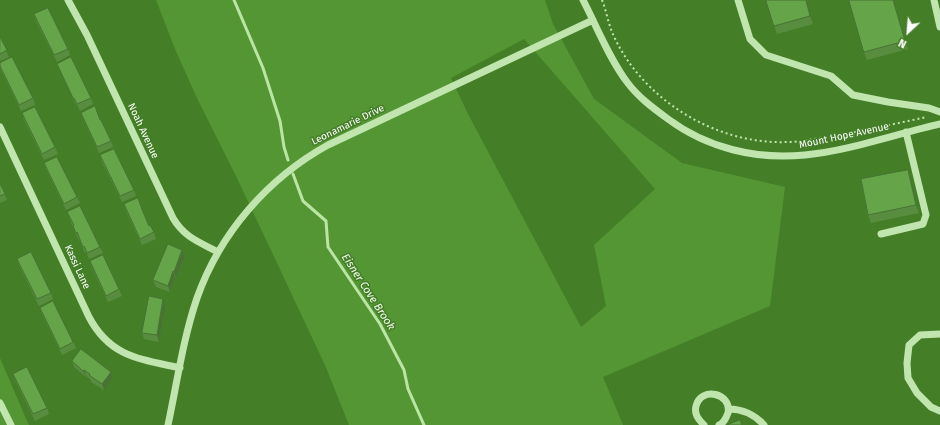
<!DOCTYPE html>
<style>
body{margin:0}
#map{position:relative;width:940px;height:425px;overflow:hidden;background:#447f28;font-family:"Fira Sans",sans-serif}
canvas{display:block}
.north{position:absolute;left:888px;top:12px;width:40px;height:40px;-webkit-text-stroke:3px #447f28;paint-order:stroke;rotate:206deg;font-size:11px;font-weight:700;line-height:16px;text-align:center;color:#fff}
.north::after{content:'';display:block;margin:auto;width:14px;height:18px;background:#fff;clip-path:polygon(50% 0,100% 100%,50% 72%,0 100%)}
</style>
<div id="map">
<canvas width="940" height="425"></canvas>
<div class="north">N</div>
</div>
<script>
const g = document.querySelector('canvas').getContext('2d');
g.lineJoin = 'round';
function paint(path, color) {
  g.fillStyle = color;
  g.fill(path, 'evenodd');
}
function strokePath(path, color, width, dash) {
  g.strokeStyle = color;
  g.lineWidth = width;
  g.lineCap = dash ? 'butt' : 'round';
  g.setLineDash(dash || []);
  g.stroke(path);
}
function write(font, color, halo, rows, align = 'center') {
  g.font = font + ' "Fira Sans",sans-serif';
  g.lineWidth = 3;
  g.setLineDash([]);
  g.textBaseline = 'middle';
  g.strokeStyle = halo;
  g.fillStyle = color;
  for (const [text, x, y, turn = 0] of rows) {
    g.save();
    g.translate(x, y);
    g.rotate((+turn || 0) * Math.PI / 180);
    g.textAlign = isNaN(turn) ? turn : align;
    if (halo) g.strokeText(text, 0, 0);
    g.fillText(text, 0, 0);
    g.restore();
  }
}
paint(new Path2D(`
 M156 0H545L553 24 594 99 682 163 785 187 770 306 603 377 623 425H349L325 365 237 178 197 98 175 49ZM524 39 655 189 594 245 606 306 581 327 468 114 451 78Z
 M0 358 27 421 29 425H0Z`), '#549633');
strokePath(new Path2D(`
 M234 0 263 68 280 121 284 147 288 160
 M293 174 303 201 326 221 328 247 380 324 404 370 408 389 424 425`), '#bae5a4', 3);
strokePath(new Path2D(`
 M602 0C606 10 608 22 612 32 640 98 715 145 787 142 800 142 813 139 826 137 860 132 893 124 927 117`), '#c1e5af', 2, [2, 3]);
strokePath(new Path2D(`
 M68 0 87 35 173 218C184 237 199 242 218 252
 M583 0C597 27 609 58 627 82 638 97 653 108 668 119 707 148 756 160 805 155 849 151 896 134 940 124
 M738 0 750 39 766 55 831 76 853 95 888 102 929 108 940 112
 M934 0 940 27
 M0 127 89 317C110 357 140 359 180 368
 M881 234 923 224 926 215 906 132
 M940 334 920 335 909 345 907 363 908 378 917 393 931 407 940 411
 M0 403 11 425
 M729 409C742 409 755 415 764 425
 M168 425C177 383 183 339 197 298 220 233 268 178 328 145L593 20
 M704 425C698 419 694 414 696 406 701 386 732 393 728 413 726 418 724 423 719 425`), '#c1e5af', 7);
paint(new Path2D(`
 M766 0H807L813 24 777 34Z
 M849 0H893L908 49 867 60 864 52Z
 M34 14 68 49 70 55 57 62 36 21Z
 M0 37 9 57 0 61Z
 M0 63 33 98 35 105 21 111 1 70 0 67Z
 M57 64 91 98 93 104 80 111 77 104 76 105Z
 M22 113 55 147 58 154 44 160 24 120Z
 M81 113 100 120 111 141 113 147 99 153 83 119Z
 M100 155 134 190 136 196 122 202 102 162Z
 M44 163 77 197 80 203 66 210 46 169Z
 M908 170 911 178 919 213 871 223 868 215Z
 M0 183 7 200 0 203Z
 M124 204 143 212 149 226 154 232 156 239 142 245 126 211Z
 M67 212 100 247 103 253 89 259 86 252 85 253 79 239H78Z
 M182 250 185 256 176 278 175 277 170 292 156 287 153 280Z
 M17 259 51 293 53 299 39 306 19 265Z
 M90 261 119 289 122 296 108 302 92 268Z
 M163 299 166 305 159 342 144 339 142 333Z
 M40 308 73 342 76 348 62 355 42 314Z
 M72 361 113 378 104 390 91 382V380L86 376V377L74 367Z
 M13 374 47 408 49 414 35 421 15 380Z`), '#588d3f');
paint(new Path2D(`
 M806 0H807L813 24 810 16Z
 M893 0 908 49 905 41Z
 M908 170 911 178 919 213 916 205Z
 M182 250 185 256 176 278 174 272Z
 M173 271 175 277 170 292 168 286Z
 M163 299 166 305 159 342 157 335Z
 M84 370 86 376V377L83 371Z
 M111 372 113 378 104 390 102 384Z`), '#477333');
const building = new Path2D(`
 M766 0H806L810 16 774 26Z
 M849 0H893L905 41 864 52Z
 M48 8 68 49 54 55 34 14Z
 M0 37 7 50 0 54Z
 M12 57 33 98 19 105 0 66V63Z
 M71 57 91 98 77 104 74 98H73L57 64Z
 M95 106 100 120H101L111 141 97 147 81 113Z
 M35 107 55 147 42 154 22 113Z
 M114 149 134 190 120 196 100 155Z
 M57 157 77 197 64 204 44 163Z
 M908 170 916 205 868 215 861 179Z
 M0 183 5 194 0 196Z
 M138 198 143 212 149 226 150 225 154 232 140 239 124 204Z
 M80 206 100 247 87 253 84 246 83 247 77 232 76 233 73 226 74 225 67 212Z
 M168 244 182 250 174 272 173 271 168 286 153 280Z
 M31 252 51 293 37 299 17 259Z
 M103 255 119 289 106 296 90 261Z
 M149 296 163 299 157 335 142 333Z
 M53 301 73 342 60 349 40 308Z
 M81 349 111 372 102 384 89 375 90 374 84 370 83 371 72 361Z
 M27 367 47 408 33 414 13 374Z
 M740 420 742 425H727Z`);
paint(building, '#66a449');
strokePath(building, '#477333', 1);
write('10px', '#fff', '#447f28', [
 ["Leonamarie Drive",348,125,-26],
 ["Noah Avenue",143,131,65],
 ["Mount Hope Avenue",844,136,-12],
 ["Kassi Lane",77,267,65]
]);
write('italic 11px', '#effaeb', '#447f28', [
 ["Eisner Cove Brook",368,292,57]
]);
</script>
